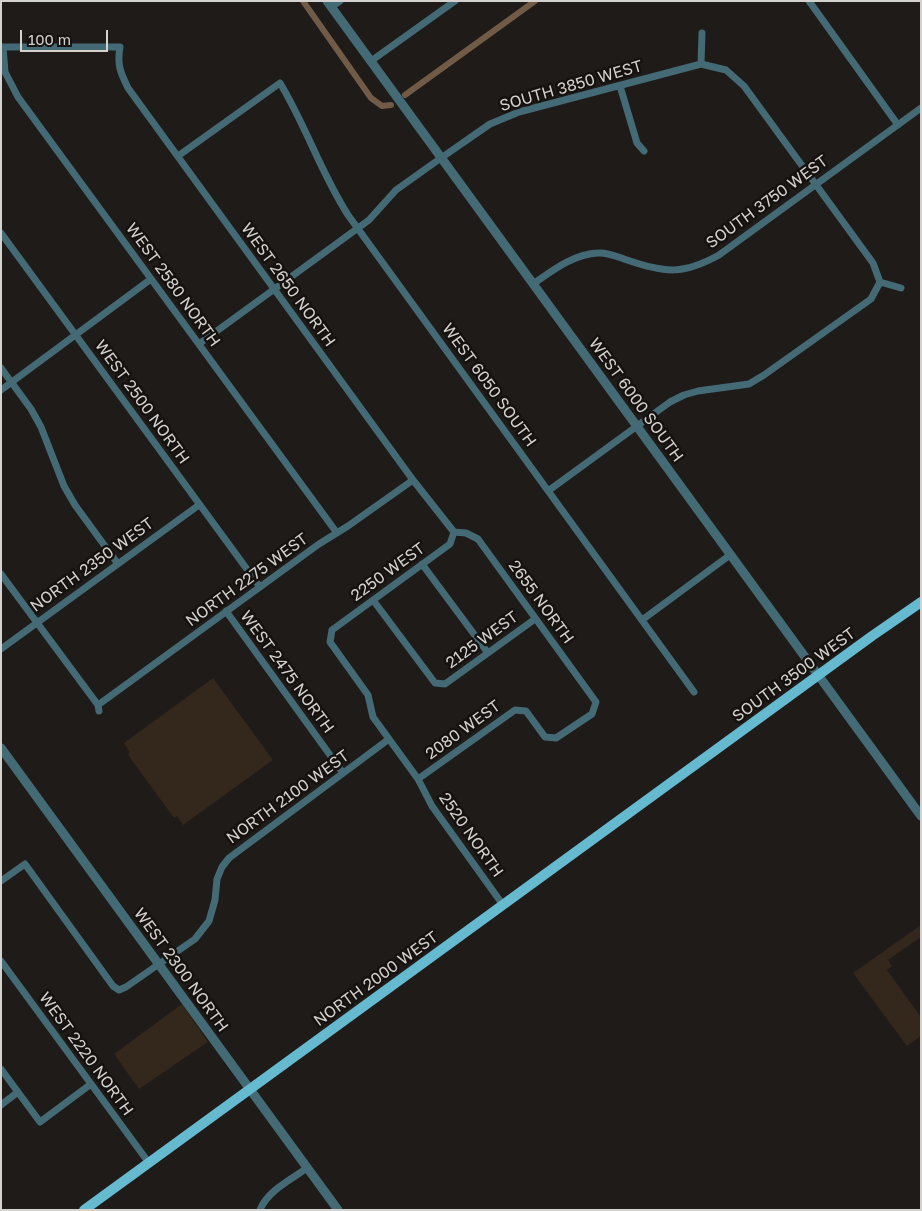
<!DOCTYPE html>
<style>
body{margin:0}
#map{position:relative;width:922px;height:1211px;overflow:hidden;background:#1f1b18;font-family:"Golos Text",sans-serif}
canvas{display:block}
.frame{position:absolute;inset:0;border:2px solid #d4d2cf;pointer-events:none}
.scale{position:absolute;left:20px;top:30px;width:88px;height:22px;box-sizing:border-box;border:2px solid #d4d2cf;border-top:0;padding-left:6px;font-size:15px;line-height:18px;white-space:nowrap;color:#d4d2cf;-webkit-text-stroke:4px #16120f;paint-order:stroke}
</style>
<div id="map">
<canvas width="922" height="1211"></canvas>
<div class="frame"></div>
<div class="scale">100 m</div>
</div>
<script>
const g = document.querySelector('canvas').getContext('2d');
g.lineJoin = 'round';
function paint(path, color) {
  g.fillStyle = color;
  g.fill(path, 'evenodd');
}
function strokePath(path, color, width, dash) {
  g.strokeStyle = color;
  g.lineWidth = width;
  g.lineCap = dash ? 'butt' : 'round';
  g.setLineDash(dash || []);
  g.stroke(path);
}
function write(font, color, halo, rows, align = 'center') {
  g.font = font + ' "Golos Text",sans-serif';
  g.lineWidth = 5;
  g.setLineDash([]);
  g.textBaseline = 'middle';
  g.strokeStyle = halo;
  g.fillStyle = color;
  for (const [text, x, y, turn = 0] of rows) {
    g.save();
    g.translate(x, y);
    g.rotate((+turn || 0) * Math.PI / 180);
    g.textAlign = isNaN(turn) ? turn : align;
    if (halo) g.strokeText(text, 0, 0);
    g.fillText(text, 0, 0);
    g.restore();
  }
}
paint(new Path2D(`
 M213 678 273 760 183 825 177 816 174 818 128 755 130 753 124 743Z
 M921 925V937L888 960 892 966 887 970 921 1017V1036L907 1046 853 973Z
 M182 1004 208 1042 139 1089 114 1054Z`), '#34271b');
strokePath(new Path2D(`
 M303 1 371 98 382 106 391 105
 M405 95 535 1`), '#725b46', 6);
strokePath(new Path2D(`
 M809 1 898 125
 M331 7 340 1
 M702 33 701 64 726 70 744 86 873 263 880 282
 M1 47H120C117 64 120 72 128 88L413 480 454 532
 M3 47 5 72 18 97 337 533
 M371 61 455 1
 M620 86 637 143 644 151
 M178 156 280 83C306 126 321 173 348 215L694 692
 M1 233 260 587
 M533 284C552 271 573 254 598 253 607 252 618 257 627 260 665 273 683 275 719 255L921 108
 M199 344 369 220 396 190 441 158 490 124 519 112 701 64
 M1 368 31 409 41 427 64 486 75 505 118 564
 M1 390 151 279
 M548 491 670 402 684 395 698 391 749 384 764 375 871 299 880 282 901 288
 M454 532 450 544 332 630 330 642 368 695 373 717 418 779 432 806 503 905
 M422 564 488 653
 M1 574 98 705 99 711
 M373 600 435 683 445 684 535 619
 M226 611 343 773
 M642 620 730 555
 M1 649 199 505
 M98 705 319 544 348 526 413 480
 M418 779 515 710 526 711 545 737 556 738 592 714 596 702 478 539 466 533 454 532
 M1 881 25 864 113 986 119 990 126 987 195 939 209 921 215 900 217 879 222 867 229 858 389 739
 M1 961 149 1163
 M1 1069 40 1122 91 1084
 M1 1105 18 1092
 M260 1210C267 1191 292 1179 307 1168`), '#446a75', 7);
strokePath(new Path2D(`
 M327 1 921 816
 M1 748 338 1210`), '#446a75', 9);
strokePath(new Path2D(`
 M84 1210 872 636 921 602`), '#65bad0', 10);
write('16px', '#d4d2cf', '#16120f', [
 ["SOUTH 3850 WEST",571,86,-16],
 ["SOUTH 3750 WEST",767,202,-36],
 ["WEST 2580 NORTH",173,285,54],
 ["WEST 2650 NORTH",288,285,54],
 ["WEST 6050 SOUTH",489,385,54],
 ["WEST 6000 SOUTH",636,400,54],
 ["WEST 2500 NORTH",142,402,54],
 ["NORTH 2350 WEST",92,565,-36],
 ["2250 WEST",388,572,-36],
 ["NORTH 2275 WEST",247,580,-36],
 ["2655 NORTH",541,602,54],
 ["2125 WEST",482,640,-36],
 ["WEST 2475 NORTH",287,672,54],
 ["SOUTH 3500 WEST",794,675,-36],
 ["2080 WEST",463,730,-36],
 ["NORTH 2100 WEST",288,797,-36],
 ["2520 NORTH",471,835,55],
 ["WEST 2300 NORTH",181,970,54],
 ["NORTH 2000 WEST",376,979,-36],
 ["WEST 2220 NORTH",86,1054,54]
]);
</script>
